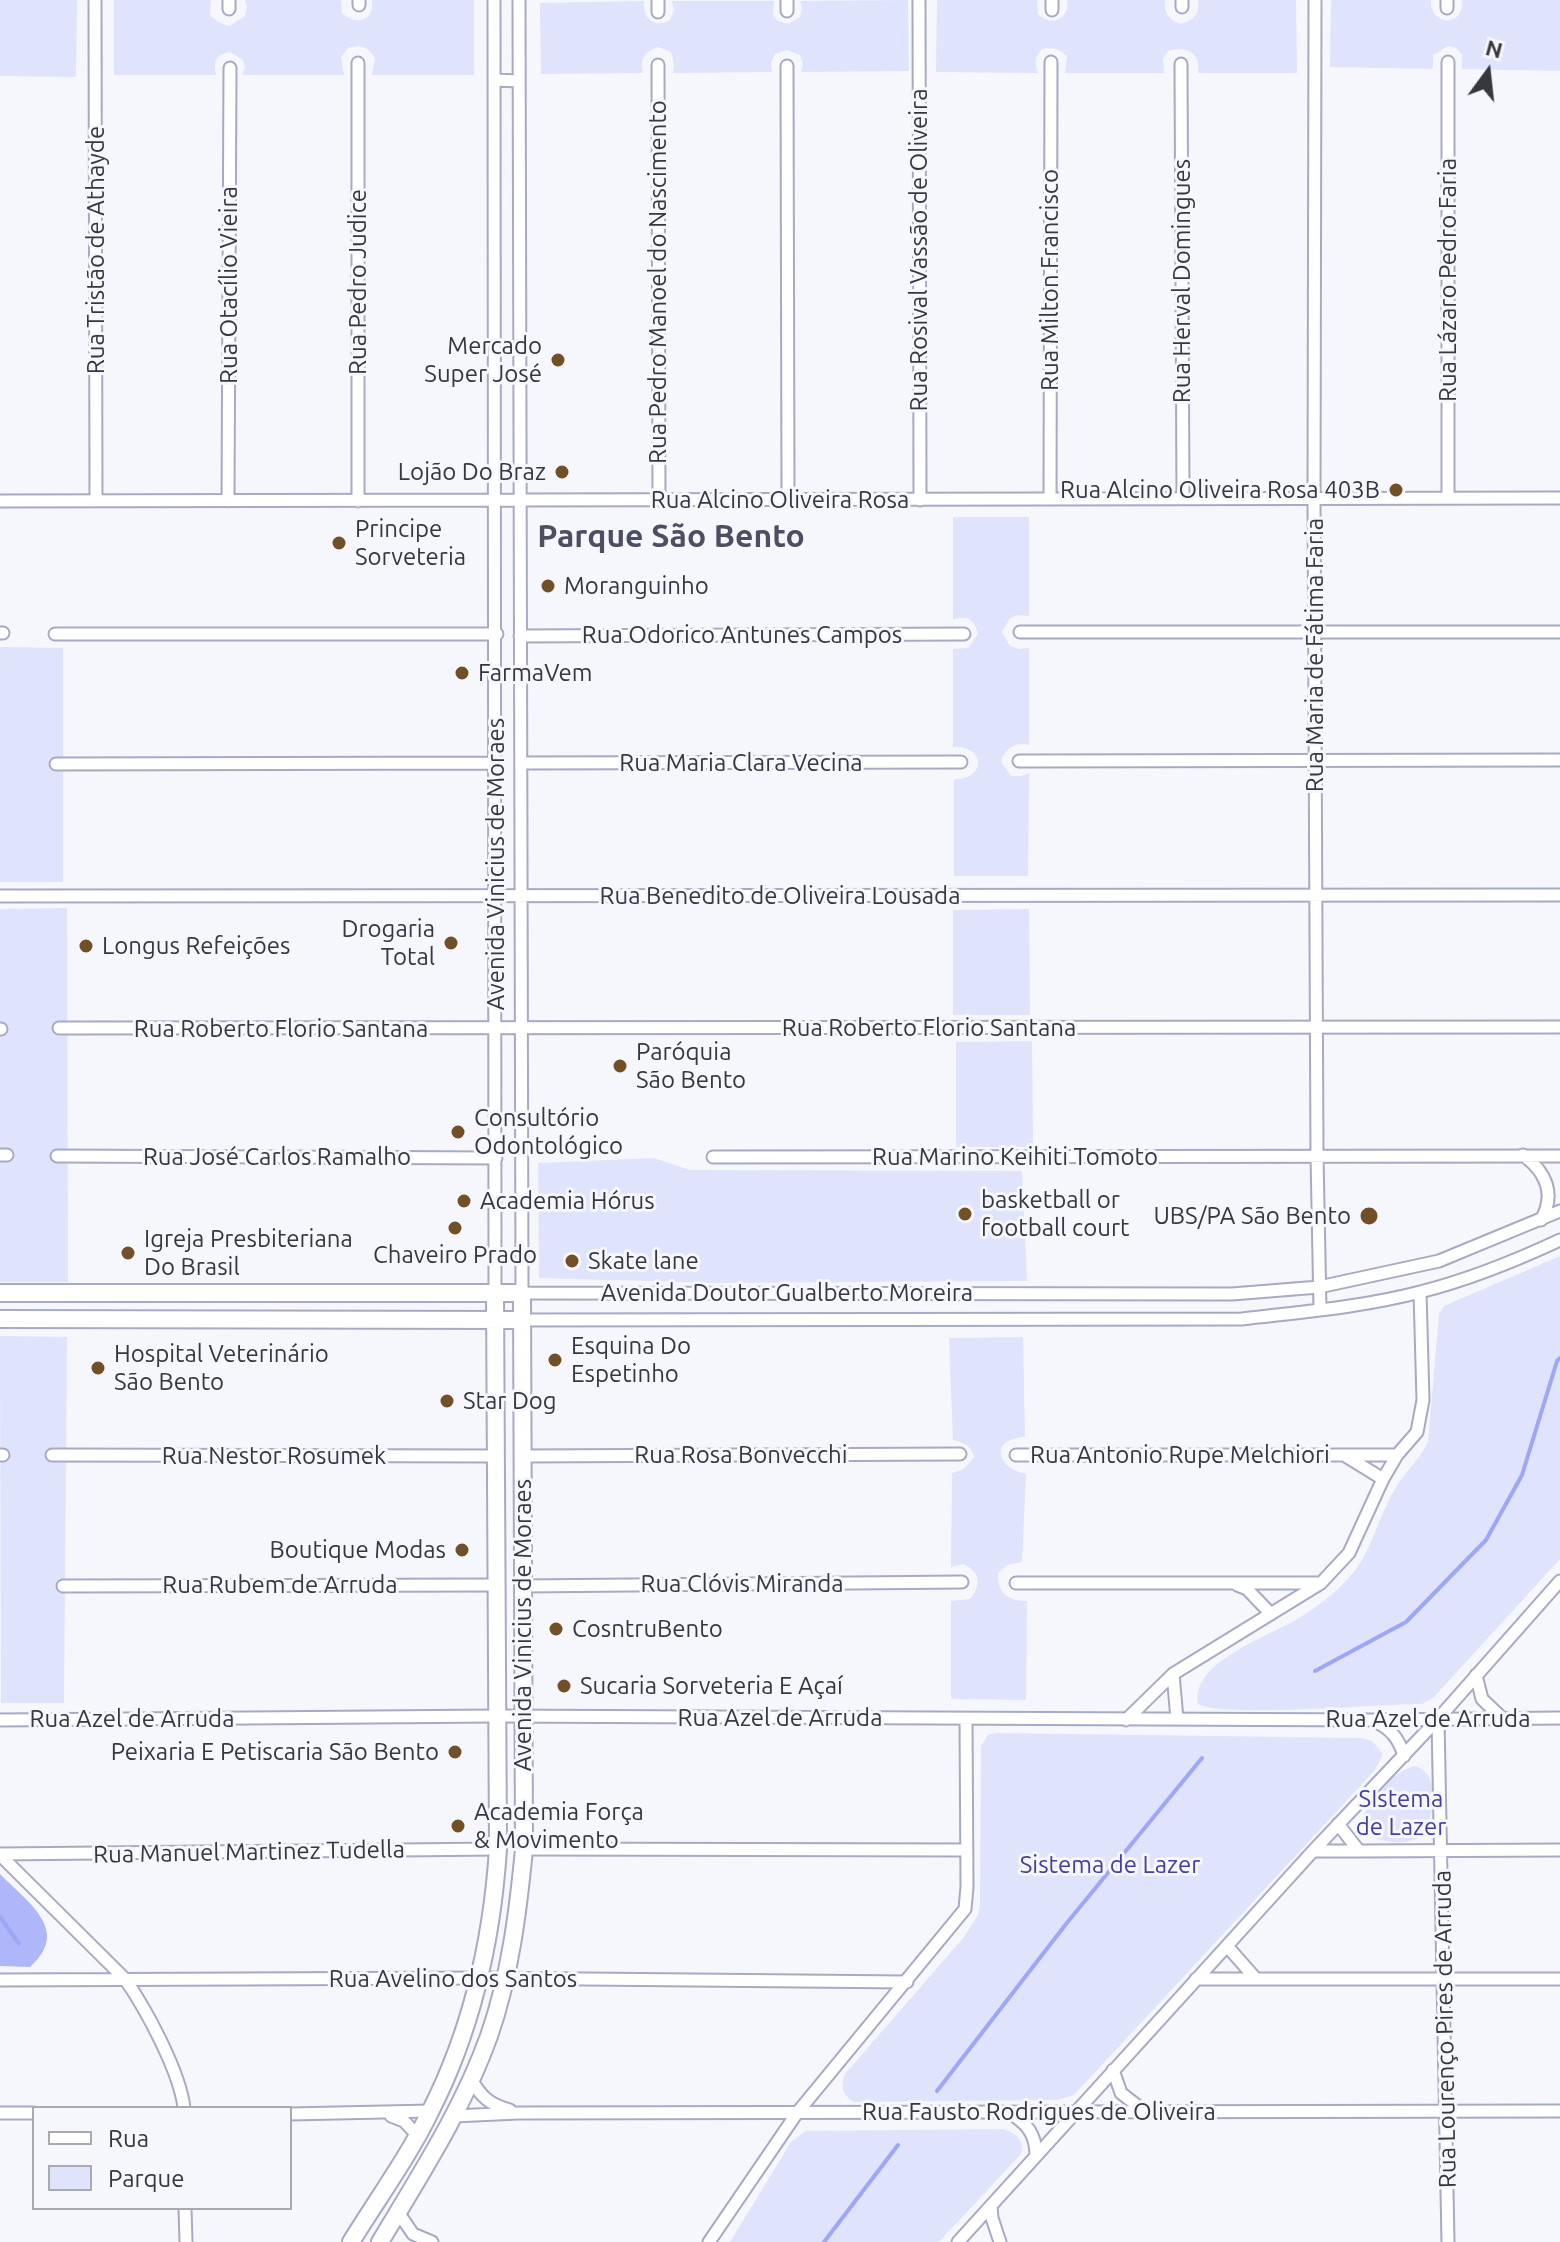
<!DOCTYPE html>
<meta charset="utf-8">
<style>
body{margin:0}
#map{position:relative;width:1560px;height:2242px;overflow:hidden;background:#f6f7fc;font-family:Ubuntu,sans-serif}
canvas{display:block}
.legend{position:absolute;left:32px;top:2106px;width:260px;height:104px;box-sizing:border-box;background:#f6f7fc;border:2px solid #a9aab1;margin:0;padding:10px 14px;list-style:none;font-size:24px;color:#363741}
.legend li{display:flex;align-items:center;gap:16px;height:40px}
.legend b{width:40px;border:2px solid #a9aab1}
.north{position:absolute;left:1448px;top:32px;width:80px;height:80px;-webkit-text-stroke:6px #f6f7fc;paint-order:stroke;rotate:15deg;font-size:22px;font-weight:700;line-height:32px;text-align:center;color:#363741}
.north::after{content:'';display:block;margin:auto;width:28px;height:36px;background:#363741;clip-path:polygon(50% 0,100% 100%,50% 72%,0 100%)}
</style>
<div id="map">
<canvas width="1560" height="2242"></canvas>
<ul class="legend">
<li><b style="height:10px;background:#fff"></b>Rua</li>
<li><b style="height:22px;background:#dfe3fb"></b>Parque</li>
</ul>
<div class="north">N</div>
</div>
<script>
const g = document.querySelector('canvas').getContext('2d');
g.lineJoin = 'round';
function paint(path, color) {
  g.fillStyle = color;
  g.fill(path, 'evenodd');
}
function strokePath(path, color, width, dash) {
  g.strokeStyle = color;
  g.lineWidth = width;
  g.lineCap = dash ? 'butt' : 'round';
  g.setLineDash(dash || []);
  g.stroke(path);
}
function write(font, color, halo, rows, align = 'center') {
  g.font = font + ' Ubuntu,sans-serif';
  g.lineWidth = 6;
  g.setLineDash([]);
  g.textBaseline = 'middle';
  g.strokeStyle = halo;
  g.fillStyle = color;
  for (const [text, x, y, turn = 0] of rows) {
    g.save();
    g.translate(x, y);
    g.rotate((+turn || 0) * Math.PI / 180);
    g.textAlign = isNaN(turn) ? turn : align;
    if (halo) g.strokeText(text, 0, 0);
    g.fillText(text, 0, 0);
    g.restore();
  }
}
paint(new Path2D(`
 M0 0H77L76 77 0 76Z
 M114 0H211L210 15 218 22 229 26 245 16 247 7 245 0H341L342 13C356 26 375 21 372 0H474V75H372L375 58C367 46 361 44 348 48L341 57 344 75H242L245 67 243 60 230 52C216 54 213 61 216 75H114Z
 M908 0 909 71 801 72 803 64 800 55 787 50 775 54 771 63 772 72 673 73 674 64 671 52 658 47C644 53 640 58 643 73L541 74 540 3 644 1C642 18 654 29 670 20L674 10 672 1H774L773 16 778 21 788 24 800 17 802 9 800 1Z
 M937 0H1037L1038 14C1050 27 1070 20 1067 0H1165C1163 12 1170 21 1181 24 1194 21 1200 13 1198 0H1296L1297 73H1198C1202 52 1185 46 1168 51L1163 59 1164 73H1065L1067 56C1059 49 1053 47 1042 49 1035 57 1034 62 1038 73L936 72Z
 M1331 0H1431C1429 26 1465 28 1462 0H1560V71L1462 69V55L1456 48 1448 46 1433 55V69L1330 67Z
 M953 517H1029V616L1018 615 1010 618 1002 632 1010 646 1019 649 1029 648V745C1015 741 1004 749 1001 762L1011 776H1022L1029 773 1028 876H954V779C984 781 989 746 953 747V649L968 648 978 634C975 620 967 614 953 620Z
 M0 647 63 648V882H0Z
 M67 908 68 1282H0V909Z
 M1029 909 1030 1015H953V910Z
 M1032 1041 1033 1147H956V1042Z
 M654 1158 690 1170 1022 1171 1027 1281 717 1283 539 1278 538 1163Z
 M1560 1256V1559L1433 1698 1422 1704C1384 1704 1220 1718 1198 1704 1190 1662 1270 1636 1299 1618 1322 1604 1349 1583 1362 1560 1375 1537 1382 1510 1396 1487 1406 1471 1419 1460 1428 1442L1439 1314 1444 1306Z
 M0 1336 67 1337 64 1703H1Z
 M1023 1337 1025 1437C991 1438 994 1467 1026 1474L1022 1562 1007 1565 998 1573C997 1593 1008 1601 1027 1601L1026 1700 951 1699V1601L970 1599C982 1585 980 1571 963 1564L951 1567 952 1473 964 1469 974 1457C971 1445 964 1443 953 1440L949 1338Z
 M996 1733 1362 1738 1372 1741 1383 1754 1375 1770 1074 2095 1058 2100 854 2102C842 2095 840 2086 845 2074L964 1937 978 1915 980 1906 981 1746 988 1735Z
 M1416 1766C1442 1776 1433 1815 1423 1836 1410 1842 1400 1844 1386 1841 1331 1832 1390 1769 1416 1766Z
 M1003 2129C1015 2133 1025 2139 1021 2154L939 2242H730L791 2142 806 2131Z`), '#dfe3fb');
paint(new Path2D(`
 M0 1874C27 1902 72 1930 30 1967L0 1966Z`), '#afb6f9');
strokePath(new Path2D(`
 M1315 1671 1406 1622 1486 1540 1522 1475 1557 1361 1560 1358
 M0 1917 19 1944
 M937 2091 1066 1924 1202 1758
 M824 2242 898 2145`), '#9ea6f8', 4);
const street = new Path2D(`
 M95 0 96 500
 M229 0V9
 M359 0V5
 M494 0 495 1293
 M519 0 522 1293 1232 1294 1319 1287 1439 1261 1560 1211
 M658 0V12
 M787 0V11
 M919 0 920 500
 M1182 0V7
 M1315 0 1314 498 1317 1155 1320 1310
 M1447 0V8
 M1052 10V0
 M1448 62V497
 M1181 64 1183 497
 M658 65 659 500
 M787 66 788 499
 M495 80 519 81
 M1050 498 1051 62
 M0 501 1560 498
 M228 501 230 68
 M358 501V63
 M1020 632H1560
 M0 633H3
 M55 634H497
 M520 636 964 634
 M1019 761 1560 760
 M521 763 961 762
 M56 764 496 763
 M0 896 1560 895
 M59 1028 1560 1027
 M0 1029H1
 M0 1155H7
 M1523 1155C1546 1172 1556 1194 1541 1220
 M57 1156 496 1158
 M713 1157 1560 1156
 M522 1320 1242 1319C1301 1312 1363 1307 1420 1292 1468 1280 1515 1261 1560 1240
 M0 1455H3
 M52 1455 497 1456
 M1016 1455H1344
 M523 1456 960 1454
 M1383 1479 1344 1455H1397
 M1016 1583H1319
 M1237 1585 1247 1589 1271 1614
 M63 1586 497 1585
 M522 1586 962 1582
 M1173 1674 1321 1583 1349 1553 1383 1479 1397 1455 1417 1432 1423 1400 1420 1292
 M1476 1675 1482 1699 1502 1718
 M1438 1719 1448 2242
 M0 1720 496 1716 1372 1720 1560 1718
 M1126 1720 1173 1674 1177 1719
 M1376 1722C1391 1729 1399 1739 1404 1756
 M524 1849 966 1850
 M1313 1851H1359L1338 1824
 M1359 1851 1560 1850
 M0 1854 498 1849
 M0 1855 125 1979C146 2009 180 2072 184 2108
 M1196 1979H1256L1227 1946
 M1256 1979H1560
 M0 1980 479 1978 907 1982
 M1113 2070 1121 2093 1144 2111
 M471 2079C481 2097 490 2105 510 2110
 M1008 2112C1027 2123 1036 2134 1036 2156
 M0 2113H34
 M290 2114 431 2111
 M391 2116 404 2121 417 2135
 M454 2116 518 2113 1560 2111
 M991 2206 992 2218 1000 2242
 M185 2208 186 2242
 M398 2212 413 2234 432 2242
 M709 2242 797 2113 965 1909 967 1887 966 1719
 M958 2242 1313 1851 1438 1719 1560 1581`);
const secondary = new Path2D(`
 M0 1293H522L524 1849C518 1912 510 1976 489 2036 463 2109 420 2175 380 2242
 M0 1319 522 1320
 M351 2242C378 2198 409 2156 431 2110 472 2029 492 1940 498 1849L495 1293`);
strokePath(street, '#a7aac2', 15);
strokePath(secondary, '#a7aac2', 20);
strokePath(street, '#fff', 11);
strokePath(secondary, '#fff', 16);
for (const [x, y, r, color] of [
 [558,360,8,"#714f27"],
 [562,472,8,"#714f27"],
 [1396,490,8,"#714f27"],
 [339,543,8,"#714f27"],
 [548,586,8,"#714f27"],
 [462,673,8,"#714f27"],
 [451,943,8,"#714f27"],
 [86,946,8,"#714f27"],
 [620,1066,8,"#714f27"],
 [458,1132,8,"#714f27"],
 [464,1201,8,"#714f27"],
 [965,1214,8,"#714f27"],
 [1369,1216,10,"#714f27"],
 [455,1228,8,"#714f27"],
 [128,1253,8,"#714f27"],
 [572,1261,8,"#714f27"],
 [555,1360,8,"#714f27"],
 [98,1368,8,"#714f27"],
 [447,1401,8,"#714f27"],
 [462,1550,8,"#714f27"],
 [556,1629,8,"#714f27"],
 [564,1686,8,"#714f27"],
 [455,1752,8,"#714f27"],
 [458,1826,8,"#714f27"]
]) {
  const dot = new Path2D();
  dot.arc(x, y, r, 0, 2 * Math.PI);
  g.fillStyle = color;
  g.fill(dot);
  strokePath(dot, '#f6f7fc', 3);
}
write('24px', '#363741', '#f6f7fc', [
 ["Rua Tristão de Athayde",96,250,-90],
 ["Rua Rosival Vassão de Oliveira",919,250,-90],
 ["Rua Milton Francisco",1050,280,-90],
 ["Rua Lázaro Pedro Faria",1448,280,-90],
 ["Rua Herval Domingues",1182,281,-90],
 ["Rua Pedro Judice",358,282,-90],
 ["Rua Pedro Manoel do Nascimento",658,282,-90],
 ["Rua Otacílio Vieira",229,285,-90],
 ["Rua Alcino Oliveira Rosa",780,500],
 ["Rua Odorico Antunes Campos",742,635],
 ["Rua Maria de Fátima Faria",1315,655,-90],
 ["Rua Maria Clara Vecina",741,763],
 ["Avenida Vinicius de Moraes",496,864,-90],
 ["Rua Benedito de Oliveira Lousada",780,896],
 ["Rua Roberto Florio Santana",929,1028],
 ["Rua Roberto Florio Santana",281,1029],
 ["Rua José Carlos Ramalho",277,1157],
 ["Rua Marino Keihiti Tomoto",1015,1157],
 ["Avenida Doutor Gualberto Moreira",787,1293],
 ["Rua Rosa Bonvecchi",741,1455],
 ["Rua Antonio Rupe Melchiori",1180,1455],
 ["Rua Nestor Rosumek",274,1456],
 ["Rua Clóvis Miranda",742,1584],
 ["Rua Rubem de Arruda",280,1585],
 ["Avenida Vinicius de Moraes",523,1625,-90],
 ["Rua Azel de Arruda",780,1718],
 ["Rua Azel de Arruda",132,1719],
 ["Rua Azel de Arruda",1428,1719],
 ["Rua Manuel Martinez Tudella",249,1852,-1],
 ["Rua Avelino dos Santos",453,1979],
 ["Rua Lourenço Pires de Arruda",1445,2029,-91],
 ["Rua Fausto Rodrigues de Oliveira",1039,2112]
]);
write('24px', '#363741', '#f6f7fc', [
 ["Mercado",542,346,"right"],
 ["Super José",542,374,"right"],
 ["Lojão Do Braz",546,472,"right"],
 ["Rua Alcino Oliveira Rosa 403B",1380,490,"right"],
 ["Principe",355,529],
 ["Sorveteria",355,557],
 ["Moranguinho",564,586],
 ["FarmaVem",478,673],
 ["Drogaria",435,929,"right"],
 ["Total",435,957,"right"],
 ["Longus Refeições",102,946],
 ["Paróquia",636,1052],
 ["São Bento",636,1080],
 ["Consultório",474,1118],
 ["Odontológico",474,1146],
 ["basketball or",981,1200],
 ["football court",981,1228],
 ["Academia Hórus",480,1201],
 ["UBS/PA São Bento",1351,1216,"right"],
 ["Igreja Presbiteriana",144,1239],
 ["Do Brasil",144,1267],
 ["Chaveiro Prado",455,1255,"center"],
 ["Skate lane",588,1261],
 ["Esquina Do",571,1346],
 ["Espetinho",571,1374],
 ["Hospital Veterinário",114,1354],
 ["São Bento",114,1382],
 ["Star Dog",463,1401],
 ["Boutique Modas",446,1550,"right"],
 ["CosntruBento",572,1629],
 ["Sucaria Sorveteria E Açaí",580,1686],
 ["Peixaria E Petiscaria São Bento",439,1752,"right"],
 ["Academia Força",474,1812],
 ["& Movimento",474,1840]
], 'left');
write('24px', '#43419f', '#f6f7fc', [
 ["SIstema",1401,1799],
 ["de Lazer",1401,1827],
 ["Sistema de Lazer",1110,1865]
]);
write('bold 32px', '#4c4e63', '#f6f7fc', [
 ["Parque São Bento",671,536]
]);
</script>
